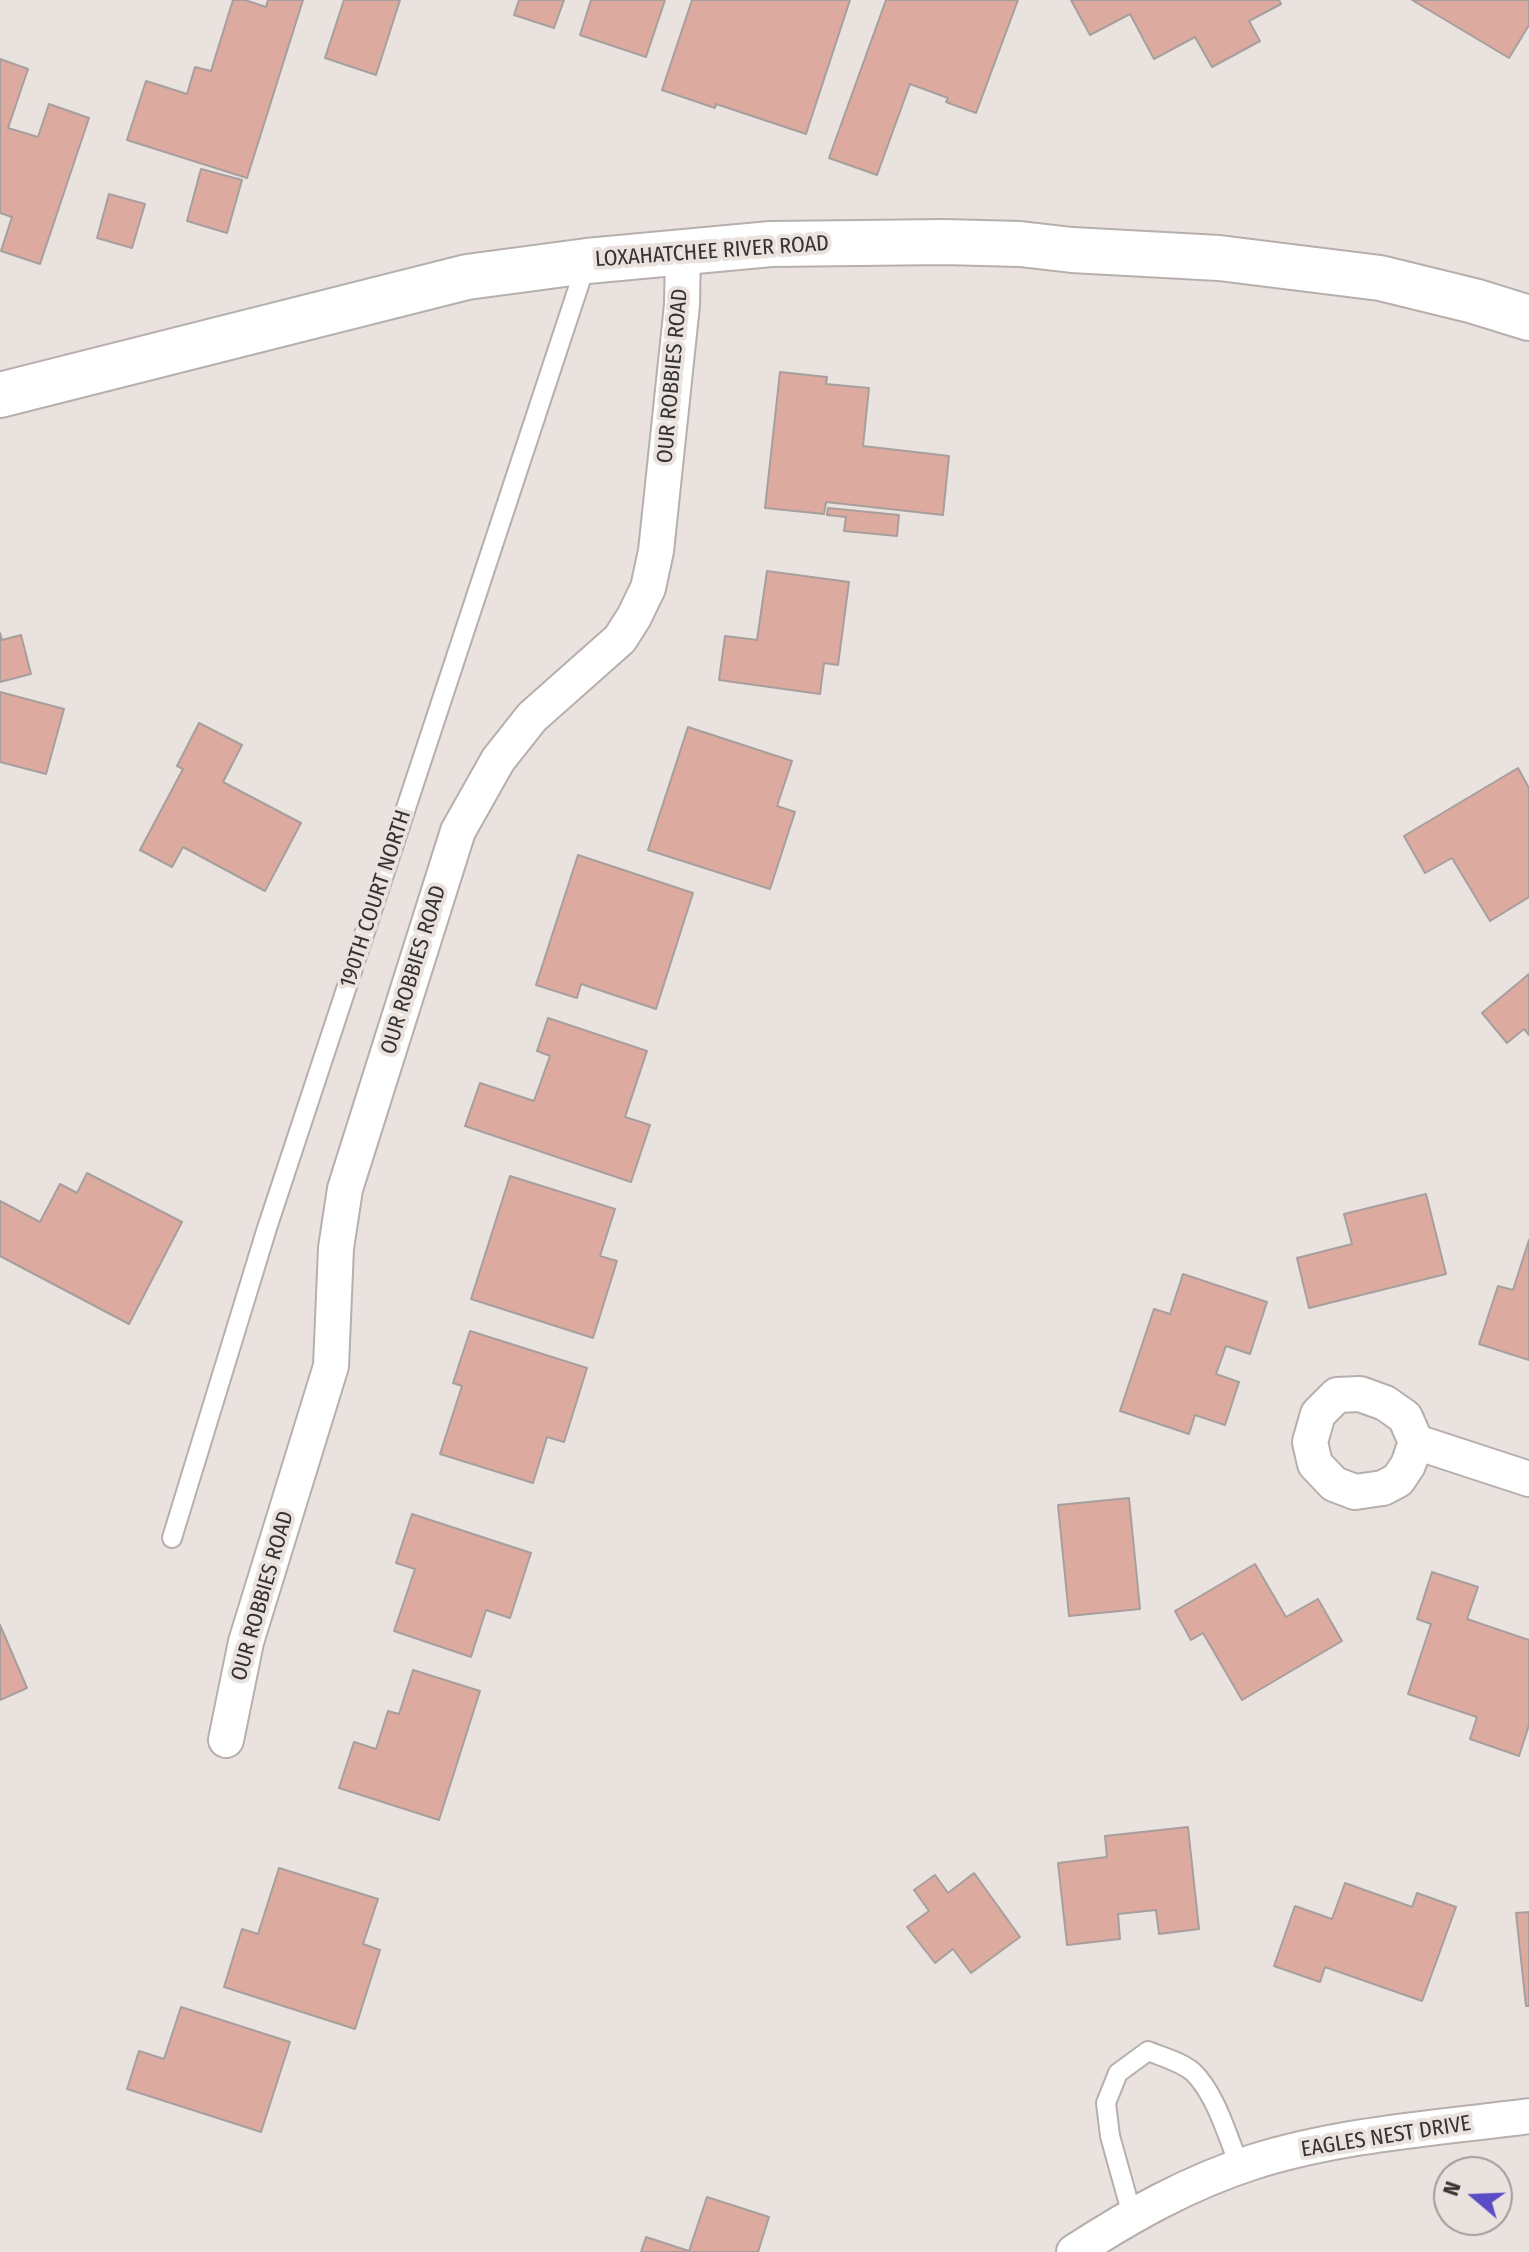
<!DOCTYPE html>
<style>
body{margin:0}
#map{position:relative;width:1529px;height:2252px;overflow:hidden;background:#eae2df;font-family:"Fira Sans Condensed",sans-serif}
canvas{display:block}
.north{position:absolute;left:1433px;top:2156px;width:80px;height:80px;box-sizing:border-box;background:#eae2df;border:2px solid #a29c99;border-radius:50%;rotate:289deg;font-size:22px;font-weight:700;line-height:32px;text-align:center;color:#353230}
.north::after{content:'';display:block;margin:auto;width:28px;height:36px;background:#5a4cc4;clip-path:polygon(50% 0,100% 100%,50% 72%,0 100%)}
</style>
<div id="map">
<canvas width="1529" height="2252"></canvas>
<div class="north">N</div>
</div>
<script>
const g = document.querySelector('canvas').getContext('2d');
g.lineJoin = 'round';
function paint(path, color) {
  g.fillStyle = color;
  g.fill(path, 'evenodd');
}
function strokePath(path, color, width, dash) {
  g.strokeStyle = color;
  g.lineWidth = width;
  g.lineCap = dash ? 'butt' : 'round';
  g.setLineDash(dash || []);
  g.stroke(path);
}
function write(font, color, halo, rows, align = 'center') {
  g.font = font + ' "Fira Sans Condensed",sans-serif';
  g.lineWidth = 8;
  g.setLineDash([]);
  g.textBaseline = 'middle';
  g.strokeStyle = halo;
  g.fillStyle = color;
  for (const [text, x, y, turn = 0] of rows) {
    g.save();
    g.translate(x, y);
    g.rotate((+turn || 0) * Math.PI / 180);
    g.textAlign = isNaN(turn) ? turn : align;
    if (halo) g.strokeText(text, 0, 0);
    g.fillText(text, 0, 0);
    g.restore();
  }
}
const building = new Path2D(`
 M233 0H245L266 7 268 0H303L247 178 127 140 146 81 187 94 195 67 211 71Z
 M344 0H400L376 75 325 58Z
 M519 0H564L554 28 514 15Z
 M591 0H665L646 57 580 35Z
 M692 0H850L806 134 716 104 715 108 662 90Z
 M886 0H1018L976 113 946 102 948 98 910 84 877 175 829 158Z
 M1071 0H1279L1281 4 1249 21 1260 41 1212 67 1195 37 1154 59 1130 14 1090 35Z
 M1412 0H1529V25L1509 58Z
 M0 59 28 69 8 128 38 137 49 104 89 118 40 264 1 251 12 217 0 213Z
 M201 169 242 180 227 233 187 221Z
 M109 194 145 204 132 248 97 238Z
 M780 372 827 377 826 384 869 388 863 446 949 456 943 515 826 502 824 514 765 508Z
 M828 508 899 515 897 536 844 531 846 517 827 515Z
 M767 571 849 582 838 665 824 663 820 694 719 680 725 636 757 640Z
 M0 633 2 640 21 635 31 674 0 682Z
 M0 692 64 709 46 774 0 762Z
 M199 723 242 745 223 782 301 823 265 891 183 847 172 867 140 850 183 769 177 766Z
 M688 727 792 761 777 806 795 812 770 889 648 850Z
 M1518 768 1529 788V897L1490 921 1452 858 1425 873 1404 836Z
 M578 855 693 893 656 1009 581 984 577 998 536 985Z
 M1529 974V1035L1524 1029 1507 1043 1482 1013Z
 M548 1018 647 1051 625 1117 650 1125 631 1182 465 1126 480 1083 534 1101 550 1056 537 1051Z
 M87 1173 182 1222 129 1324 0 1256V1201L40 1222 60 1184 77 1193Z
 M510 1176 615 1209 600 1256 617 1261 593 1338 471 1299Z
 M1426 1194 1446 1274 1309 1308 1297 1258 1352 1244 1344 1214Z
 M1529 1240V1360L1479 1344 1498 1286 1513 1290Z
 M1183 1274 1267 1302 1250 1354 1226 1346 1216 1374 1239 1382 1225 1425 1195 1415 1189 1434 1120 1411 1154 1309 1170 1314Z
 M470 1331 587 1368 564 1442 547 1437 533 1483 440 1454 462 1386 453 1383Z
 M1129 1498 1140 1609 1069 1616 1058 1505Z
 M412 1514 531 1553 510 1618 486 1610 471 1657 394 1631 415 1569 396 1563Z
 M1255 1564 1286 1617 1318 1599 1342 1641 1242 1700 1203 1633 1191 1640 1175 1611Z
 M1432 1572 1478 1587 1467 1619 1529 1640V1725L1519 1756 1470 1739 1477 1717 1408 1694 1431 1624 1417 1619Z
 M0 1625 27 1688 0 1700Z
 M413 1670 480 1691 439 1820 339 1788 354 1742 376 1749 388 1711 399 1714Z
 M1188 1827 1199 1929 1159 1934 1156 1910 1118 1914 1120 1939 1067 1945 1058 1863 1107 1857 1105 1836Z
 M279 1868 378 1899 363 1944 380 1950 355 2029 224 1987 242 1929 258 1934Z
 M974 1873 1020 1937 971 1973 953 1949 935 1963 907 1927 929 1911 914 1890 935 1875 948 1893Z
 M1345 1883 1412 1907 1417 1893 1456 1907 1422 2001 1325 1967 1320 1982 1274 1966 1295 1906 1332 1919Z
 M1529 1912V2006H1526L1516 1913Z
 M181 2007 290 2042 261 2132 127 2089 139 2051 164 2059Z
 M707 2197 769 2217 758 2252H641L646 2237 689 2251Z`);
paint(building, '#ddaa9f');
strokePath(building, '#a79f9d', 2);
const lane = new Path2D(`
 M172 1538 267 1228 587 261
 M1132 2215 1110 2136 1106 2103 1118 2073 1148 2051C1163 2057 1181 2062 1193 2072 1216 2094 1228 2138 1240 2167`);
const street = new Path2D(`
 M1416 1442 1408 1465 1398 1480 1383 1488 1355 1492 1334 1484 1315 1464 1310 1442 1318 1414 1337 1395 1360 1394 1385 1403 1405 1417 1416 1442 1529 1479
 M226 1740 246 1642 331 1366 336 1248 345 1189 458 831 498 760 532 717 620 639 634 617 648 588 656 551 682 305 683 251
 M1074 2252C1131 2215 1188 2183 1253 2162 1342 2134 1437 2128 1529 2116`);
const secondary = new Path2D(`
 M0 395 467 277 587 261 771 244 944 242 1020 244 1072 250 1219 258 1380 278 1474 301 1529 318`);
strokePath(lane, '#b6afac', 22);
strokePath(street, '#b6afac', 38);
strokePath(secondary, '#b6afac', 48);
strokePath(lane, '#fff', 18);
strokePath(street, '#fff', 34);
strokePath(secondary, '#fff', 44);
write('22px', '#353230', '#eae2df', [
 ["LOXAHATCHEE RIVER ROAD",712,252,-4],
 ["OUR ROBBIES ROAD",673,376,-85],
 ["190TH COURT NORTH",376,899,-72],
 ["OUR ROBBIES ROAD",414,970,-73],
 ["OUR ROBBIES ROAD",263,1596,-74],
 ["EAGLES NEST DRIVE",1386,2137,-9]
]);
</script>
